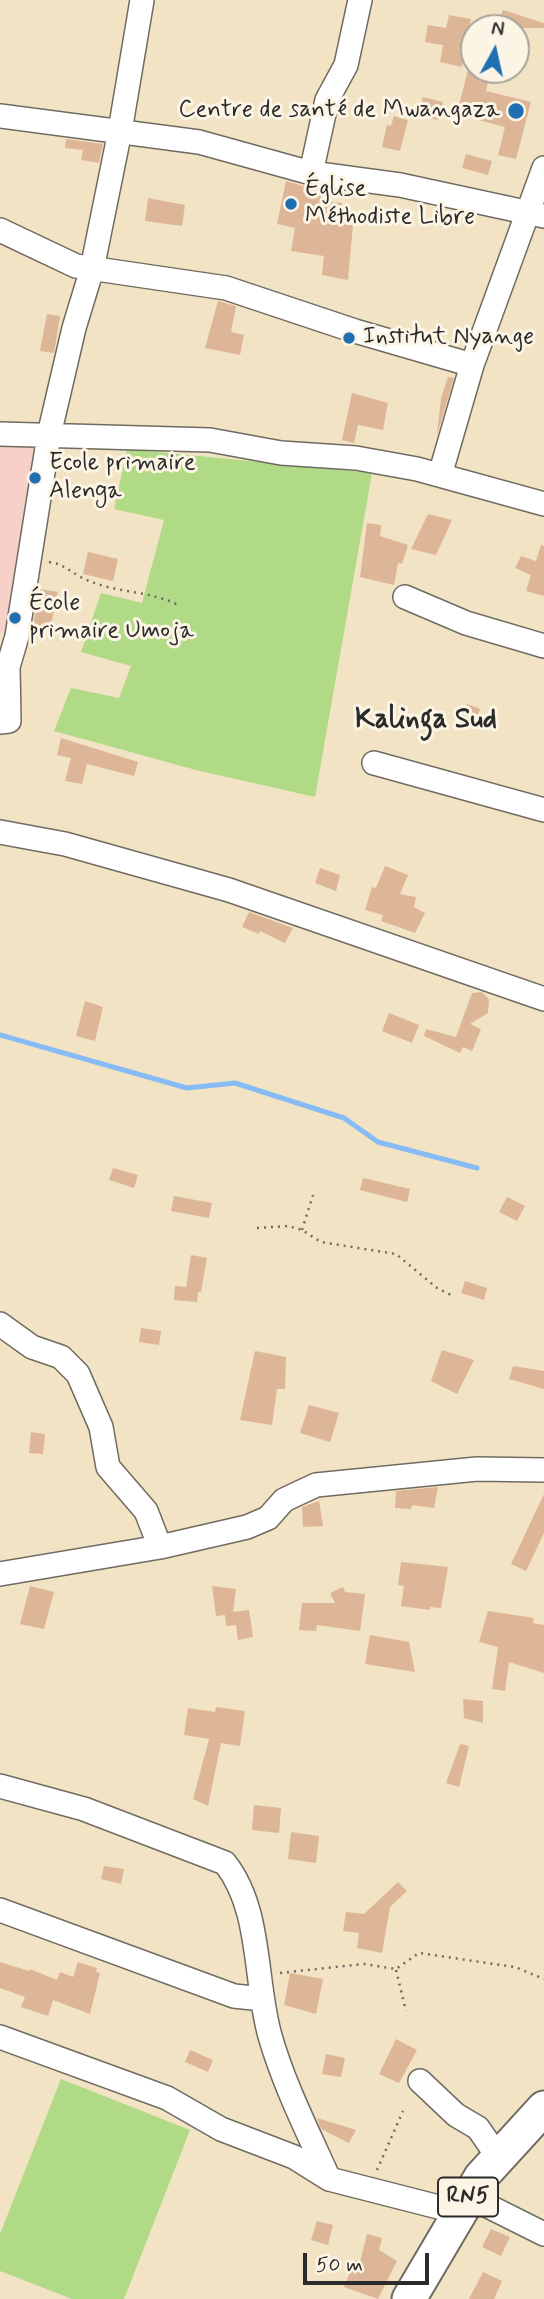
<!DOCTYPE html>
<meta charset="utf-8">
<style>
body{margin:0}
#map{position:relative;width:544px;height:2299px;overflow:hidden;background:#f1e3c4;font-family:Mynerve,sans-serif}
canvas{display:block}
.north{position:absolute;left:460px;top:14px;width:70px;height:70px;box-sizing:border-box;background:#fcf5e5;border:2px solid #a8a49b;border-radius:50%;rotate:8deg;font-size:19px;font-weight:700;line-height:28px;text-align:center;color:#2b2b2b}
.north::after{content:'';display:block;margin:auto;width:24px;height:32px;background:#1f6fb2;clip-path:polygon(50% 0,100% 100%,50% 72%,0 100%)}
.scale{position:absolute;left:303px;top:2253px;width:126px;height:32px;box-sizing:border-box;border:4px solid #2b2b2b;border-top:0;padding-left:9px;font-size:21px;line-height:24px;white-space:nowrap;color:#2b2b2b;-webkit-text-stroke:5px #fcf5e5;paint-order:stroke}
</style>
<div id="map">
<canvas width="544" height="2299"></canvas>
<div class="north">N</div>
<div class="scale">50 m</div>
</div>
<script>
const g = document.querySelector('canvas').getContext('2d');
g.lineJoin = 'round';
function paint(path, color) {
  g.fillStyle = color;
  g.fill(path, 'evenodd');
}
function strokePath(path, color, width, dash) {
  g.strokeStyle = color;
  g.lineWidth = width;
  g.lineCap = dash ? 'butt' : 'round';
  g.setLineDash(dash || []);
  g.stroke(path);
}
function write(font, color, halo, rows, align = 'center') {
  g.font = font + ' Mynerve,sans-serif';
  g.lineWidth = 6;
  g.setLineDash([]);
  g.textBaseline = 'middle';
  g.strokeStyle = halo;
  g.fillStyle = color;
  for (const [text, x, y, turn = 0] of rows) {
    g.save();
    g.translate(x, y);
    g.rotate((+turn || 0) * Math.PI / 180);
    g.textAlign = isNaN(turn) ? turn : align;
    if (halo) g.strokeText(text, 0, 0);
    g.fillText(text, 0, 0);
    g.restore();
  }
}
paint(new Path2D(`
 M0 444 34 446 7 634 0 633Z`), '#f7d0c9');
paint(new Path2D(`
 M127 449 372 473 315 797 196 770 54 731 71 688 119 698 131 666 81 652 101 593 142 603 164 520 114 509Z
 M61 2079 190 2130 124 2299H72L0 2271V2234Z`), '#b0da85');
strokePath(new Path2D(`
 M0 1035 187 1088 235 1083 344 1118 378 1142 477 1168`), '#87bbf5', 5);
paint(new Path2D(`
 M503 10 544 23V28H497Z
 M449 15 471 19 462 67 440 62 443 45 425 42 428 25 446 28Z
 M468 70H491L486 91 531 102 516 159 498 155 505 127 471 118 474 109 459 105Z
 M423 97 443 102 438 120 418 115Z
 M394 116 408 120 400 151 382 147 387 125 391 126Z
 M66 139 103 144 99 163 81 160 83 150 65 148Z
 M466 154 492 161 488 175 462 168Z
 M286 181 324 192 321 201 342 203 340 224 353 225 348 280 322 275 324 256 291 251 295 228 277 224Z
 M148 198 185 205 182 226 145 221Z
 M218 301 236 306 231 332 244 335 240 355 205 348Z
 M47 314 60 316 54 353 40 351Z
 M448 377 454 378 437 435 441 398Z
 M352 393 388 403 383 430 358 425 354 443 342 440Z
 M428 514 452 520 436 555 411 549Z
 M367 523 381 525 380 536 408 545 402 564 398 563 394 585 360 577Z
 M541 545 544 546V596L526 591 531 575 515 568 521 556 536 561Z
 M88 552 118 559 113 581 83 574Z
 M39 589 58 592 50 629 33 626Z
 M467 704 480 709 473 728 460 723Z
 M61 738 138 762 134 776 87 764 82 784 65 781 71 758 57 755Z
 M385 866 408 875 400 894 416 897 414 907 425 913 415 933 381 921 383 915 365 910 372 887 376 888Z
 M320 868 340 875 336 891 315 883Z
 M249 912 293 928 285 943 260 931 259 934 242 927Z
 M482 992 489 999 488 1013 470 1024 481 1029 472 1051 463 1047 460 1053 424 1036 426 1029 456 1037 472 993Z
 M85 1001 103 1007 95 1041 76 1036Z
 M389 1013 419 1025 412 1043 382 1031Z
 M113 1168 138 1175 134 1188 109 1180Z
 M363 1178 410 1189 407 1202 360 1190Z
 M174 1196 212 1203 209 1218 171 1211Z
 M507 1197 525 1206 517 1221 499 1212Z
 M191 1255 207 1258 201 1292H198L197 1302 174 1300 175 1286 186 1287Z
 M465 1281 487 1288 484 1300 461 1293Z
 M141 1328 161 1331 159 1345 139 1342Z
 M442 1350 474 1360 457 1394 431 1381Z
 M255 1351 286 1357 285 1389H277L272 1425 240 1420Z
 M513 1366 544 1371V1389L509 1379Z
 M309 1405 339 1413 330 1442 300 1433Z
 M31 1432 45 1434 43 1454 29 1453Z
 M438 1487 434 1508 412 1505 411 1509 395 1508 396 1491Z
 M544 1494V1533L526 1571 511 1564Z
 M319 1501 323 1526 303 1527 302 1507Z
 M401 1562 448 1567 441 1608 430 1607V1610L401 1606 404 1586 398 1585Z
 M30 1586 54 1592 44 1629 20 1624Z
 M212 1586 236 1589 233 1612 249 1610 253 1637 238 1640 236 1625 226 1626 225 1615 216 1616Z
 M343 1587 345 1592 365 1594 360 1631 317 1625 316 1631 299 1630 302 1603H335L330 1593Z
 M488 1611 534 1618 533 1623 544 1625V1673L509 1662 505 1691 492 1689 498 1647 479 1642Z
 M370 1635 409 1642 415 1672 365 1664Z
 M463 1699 483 1701V1723L464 1718Z
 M216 1707 245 1711 240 1746 221 1743 208 1806 193 1799 209 1739 184 1735 188 1708 215 1712Z
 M460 1744 469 1746 459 1787 446 1783Z
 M254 1805 281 1808 279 1833 252 1830Z
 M291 1832 319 1836 316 1863 288 1859Z
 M104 1866 124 1869 121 1884 101 1879Z
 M398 1882 407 1891 390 1907 382 1953 357 1948 359 1933 343 1931 346 1912 364 1914Z
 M0 1962 29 1971 30 1969 57 1980 60 1972 73 1977 78 1962 97 1968 96 1972 100 1973 90 2014 53 2000 48 2016 21 2007 25 1997 0 1988Z
 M290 1973 323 1979 316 2014 284 2005Z
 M396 2039 417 2050 399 2083 379 2074Z
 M190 2050 213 2060 208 2072 185 2062Z
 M326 2054 345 2058 341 2077 322 2074Z
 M317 2118 356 2130 349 2143 321 2129Z
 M317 2221 333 2225 328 2245 311 2240Z
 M491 2229 510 2237 501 2256 482 2247Z
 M367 2234 382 2238 379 2250 397 2261 378 2299 344 2287 355 2260 360 2262Z
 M483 2272 502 2281 494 2299H469Z`), '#ddb697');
const minor = new Path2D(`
 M0 116 199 142 311 173 400 185 544 216
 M311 173 327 100 346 65 360 0
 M0 230 76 266 226 288 355 331 472 365
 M0 434 210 440 281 453 356 458 417 469 544 504
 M440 475 472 365 544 168
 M405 597 466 623 544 646
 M0 722 9 721 8 667 17 636 49 435 74 328 92 269 120 131 142 0
 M374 763 544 810
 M0 832 65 844 229 890 544 999
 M0 1324 32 1347 61 1357 78 1374 101 1427 108 1467 146 1511 160 1547
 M0 1574 160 1547 247 1527 268 1518 284 1500 316 1485 477 1469 544 1470
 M0 1786 84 1809 225 1863C262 1910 254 1979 270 2036 284 2085 308 2132 329 2179
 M0 1910 234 1996 262 1999
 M0 2037 167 2098 221 2129 294 2157 329 2179 458 2212
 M420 2081 456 2115 478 2128 498 2157
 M468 2196 544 2234`);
const highway = new Path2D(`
 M409 2299 481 2177 544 2108`);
strokePath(minor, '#706b61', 26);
strokePath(highway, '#706b61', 37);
strokePath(new Path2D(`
 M49 562C63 564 68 570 79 576 110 594 149 589 180 606
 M257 1228 288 1226 302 1230 321 1242 396 1254 437 1288 453 1296
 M302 1230 313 1195
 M396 1970 406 2011
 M280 1973 364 1964 396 1969 419 1953 515 1967 544 1979
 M377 2170 403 2111`), '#706b61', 2.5, [2, 5]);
strokePath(minor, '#fff', 23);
strokePath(highway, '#fff', 33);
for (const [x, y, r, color] of [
 [516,111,9,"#1f6fb2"],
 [291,204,7,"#1f6fb2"],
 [349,338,7,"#1f6fb2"],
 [35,478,7,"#1f6fb2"],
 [15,618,7,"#1f6fb2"]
]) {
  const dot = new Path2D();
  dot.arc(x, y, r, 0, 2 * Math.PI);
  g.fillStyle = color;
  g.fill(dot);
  strokePath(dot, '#fcf5e5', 2.5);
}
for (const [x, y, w] of [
 [468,2197,60]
]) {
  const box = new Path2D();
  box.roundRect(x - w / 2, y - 19.5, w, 39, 5);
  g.fillStyle = '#fcf5e5';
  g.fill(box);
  strokePath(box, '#2b2b2b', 2);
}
write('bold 23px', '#2b2b2b', null, [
 ["RN5",468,2197]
]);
write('24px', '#2b2b2b', '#fcf5e5', [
 ["Centre de santé de Mwangaza",500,111,"right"],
 ["Église",305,190],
 ["Méthodiste Libre",305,218],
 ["Institut Nyange",363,338],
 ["Ecole primaire",49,464],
 ["Alenga",49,492],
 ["École",29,604],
 ["primaire Umoja",29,632]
], 'left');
write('bold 28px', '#2b2b2b', '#fcf5e5', [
 ["Kalinga Sud",426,721]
]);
</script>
